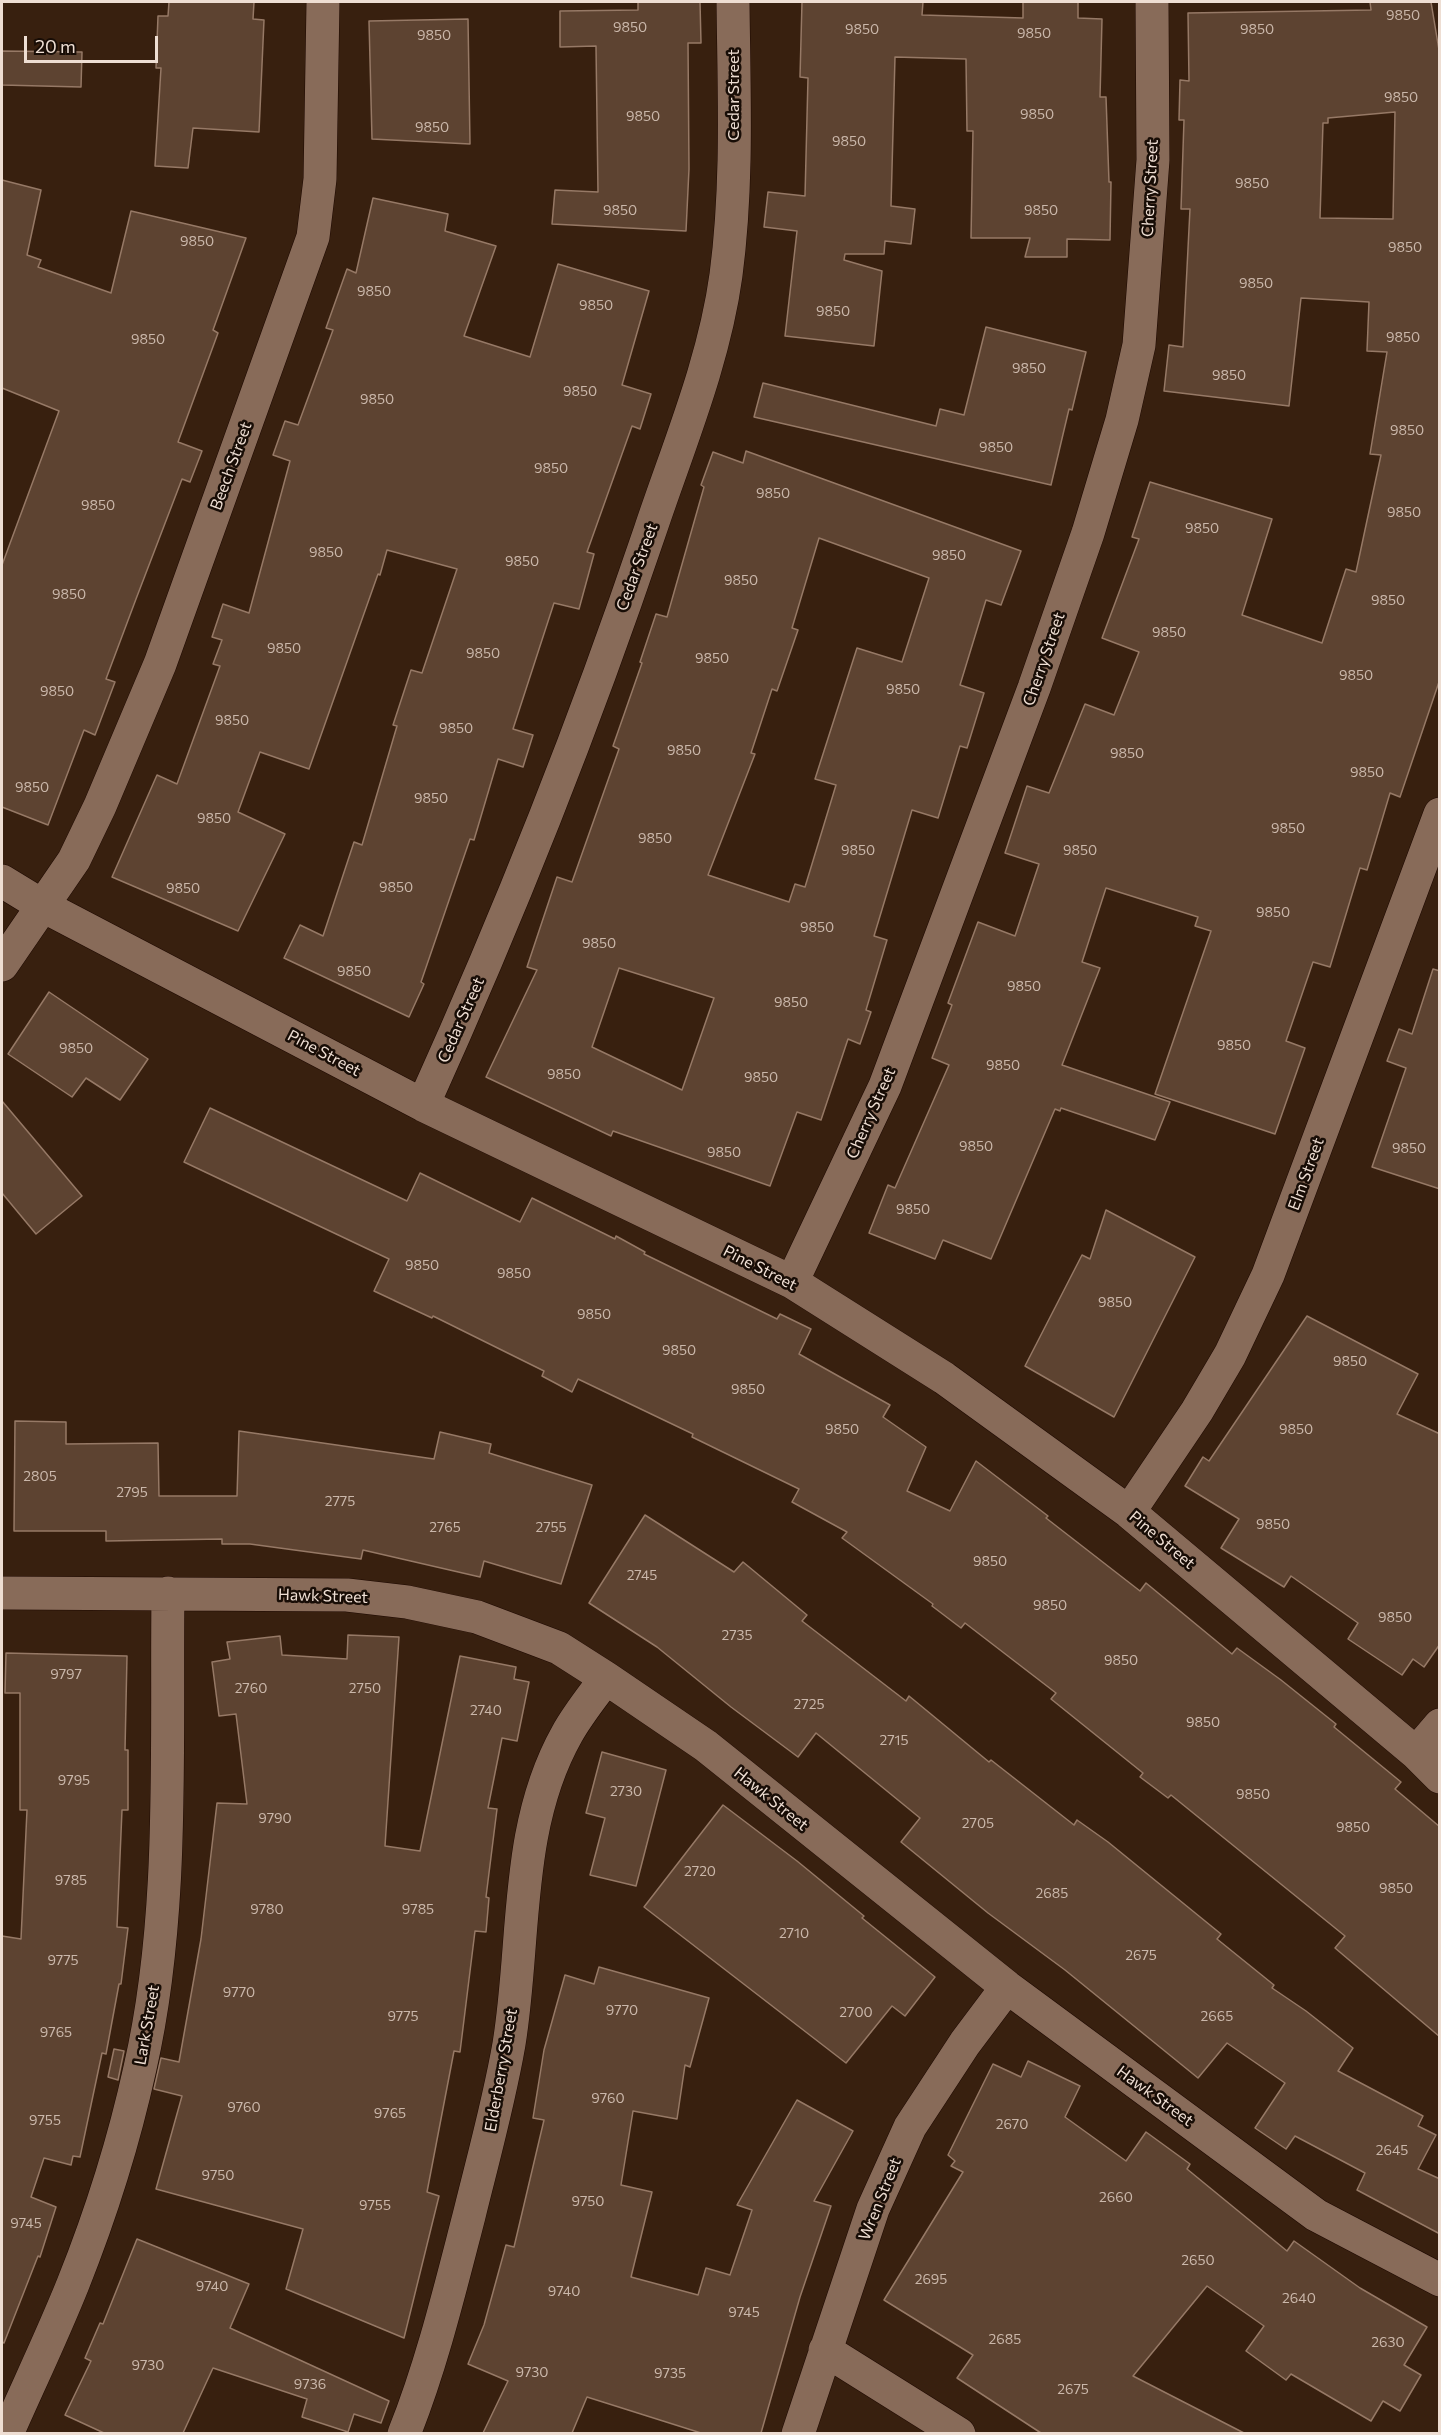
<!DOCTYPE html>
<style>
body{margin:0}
#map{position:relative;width:1441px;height:2435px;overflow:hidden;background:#38200f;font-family:Commissioner,sans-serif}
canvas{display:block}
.frame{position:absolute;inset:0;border:3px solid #eeded3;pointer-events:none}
.scale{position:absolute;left:24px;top:36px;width:134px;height:27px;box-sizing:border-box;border:3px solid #eeded3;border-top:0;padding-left:8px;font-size:18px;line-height:21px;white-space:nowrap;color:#eeded3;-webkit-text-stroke:4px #180d06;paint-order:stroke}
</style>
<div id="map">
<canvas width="1441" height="2435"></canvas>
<div class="frame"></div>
<div class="scale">20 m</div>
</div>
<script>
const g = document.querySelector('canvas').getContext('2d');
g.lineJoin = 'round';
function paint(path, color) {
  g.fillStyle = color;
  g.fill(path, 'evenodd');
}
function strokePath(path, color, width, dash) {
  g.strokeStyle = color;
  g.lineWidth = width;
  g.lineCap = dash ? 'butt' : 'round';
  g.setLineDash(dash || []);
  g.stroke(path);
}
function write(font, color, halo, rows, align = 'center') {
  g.font = font + ' Commissioner,sans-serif';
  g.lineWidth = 5;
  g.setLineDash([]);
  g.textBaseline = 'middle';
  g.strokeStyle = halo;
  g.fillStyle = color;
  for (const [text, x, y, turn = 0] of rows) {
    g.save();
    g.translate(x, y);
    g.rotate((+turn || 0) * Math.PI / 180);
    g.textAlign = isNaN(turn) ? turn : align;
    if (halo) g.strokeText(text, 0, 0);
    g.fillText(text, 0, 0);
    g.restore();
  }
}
const building = new Path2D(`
 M169 2H254L253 19 264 20 259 132 193 128 188 168 155 166 161 68H156L158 16H168Z
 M638 2H700L701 43H688L689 169 686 231 552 224 555 190 598 192 596 46 560 47V11L638 10Z
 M802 2H923L922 15 1023 18V2H1078V18L1102 19 1100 97H1106L1109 182H1111L1110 240 1067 239V257H1025L1030 238H971L973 131H967L966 59 895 57 891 206 915 209 911 244 885 241 884 254H845L844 260 882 271 874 346 785 336 797 231 764 227 768 192 805 196 808 78 800 77Z
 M1370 2H1431L1440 56V679L1400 797 1390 793 1367 870 1360 868 1330 967 1313 962 1286 1041 1305 1048 1275 1134 1155 1094 1211 931 1195 926 1198 917 1106 888 1082 962 1100 968 1062 1065 1170 1102 1155 1140 1061 1108 1060 1111 1055 1109 991 1259 943 1240 935 1259 869 1233 888 1185 895 1188 949 1065 932 1058 952 1005 948 1003 978 922 1015 936 1039 864 1005 853 1027 786 1049 793 1085 704 1114 715 1139 652 1102 638 1139 539 1132 537 1150 482 1272 519 1242 615 1322 643 1346 569 1356 572 1381 455 1370 454 1387 352 1367 351 1369 302 1301 298 1289 406 1164 391 1169 345 1183 347 1190 209H1181L1184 120H1179L1180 80 1189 81 1188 13 1371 10ZM1395 112 1393 219 1320 218 1323 123H1328V118Z
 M468 19 470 144 372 139 369 21Z
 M2 51 82 52 81 87 2 85Z
 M2 180 41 190 27 255 41 260 38 267 111 293 131 211 246 238 213 330 218 333 178 442 202 451 190 482 182 479 136 599 106 679 115 682 95 735 84 730 48 825 2 807V565L59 411 2 388Z
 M373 198 448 214 445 231 496 246 464 336 530 357 558 264 649 291 622 385 651 394 640 429 632 426 587 552 594 554 579 609 554 603 513 729 533 735 523 767 498 759 474 840 470 839 421 982 424 984 409 1017 284 958 300 925 323 936 354 842 362 845 397 726 393 725 411 670 422 673 457 569 387 550 380 575 378 574 309 769 260 752 238 812 285 834 238 931 112 877 157 775 177 784 220 666 213 664 222 640 212 637 223 604 249 613 290 461 273 455 285 421 298 425 333 330 326 328 347 269 356 273Z
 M986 327 1086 352 1072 410 1069 409 1051 485 754 417 763 383 936 426 940 409 964 415Z
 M746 451 1021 551 1001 605 986 600 960 685 984 693 967 748 960 746 938 818 912 810 874 936 887 940 866 1010 871 1012 860 1044 848 1039 821 1120 797 1112 770 1186 613 1131 611 1136 486 1077 537 970 527 967 557 877 572 882 619 749 613 746 642 663 640 662 656 614 667 617 704 487 701 485 713 452 743 463ZM819 538 929 578 902 662 857 648 815 779 836 785 805 887 795 884 789 902 708 875 755 754 751 753 772 689 777 691 798 630 792 628ZM619 968 714 998 682 1090 592 1047Z
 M1433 969 1440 971V1189L1372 1167 1406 1068 1387 1061 1399 1029 1412 1034Z
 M49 992 148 1059 120 1100 86 1078 72 1097 8 1054Z
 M2 1101 82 1196 36 1234 2 1193Z
 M210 1108 407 1201 420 1173 520 1222 532 1198 615 1239 616 1236 645 1252 644 1254 777 1319 780 1314 811 1329 799 1354 890 1405 883 1417 926 1447 907 1491 950 1511 976 1461 1048 1516 1046 1518 1140 1591 1146 1583 1232 1654 1237 1648 1281 1680 1336 1724 1334 1727 1401 1782 1395 1789 1440 1827V2037L1335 1948 1345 1936 1171 1795 1168 1798 1140 1777 1143 1773 1051 1699 1056 1693 965 1623 961 1628 932 1606 933 1604 842 1538 847 1532 792 1502 799 1489 692 1437 693 1434 578 1379 572 1392 542 1376 544 1371 433 1316 432 1318 374 1291 389 1259 184 1162Z
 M1106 1210 1195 1257 1114 1417 1025 1366 1082 1255 1090 1259Z
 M1307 1316 1418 1374 1397 1414 1440 1434V1644L1424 1667 1413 1659 1402 1675 1348 1639 1358 1623 1291 1576 1284 1587 1221 1548 1239 1519 1185 1486 1203 1457 1209 1461Z
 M15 1421 66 1422V1444L158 1443 159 1496H237L239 1431 434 1459 440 1432 491 1444 489 1453 592 1485 561 1584 484 1561 480 1577 363 1550 361 1559 250 1544H222V1539L106 1541V1531H14Z
 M645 1515 734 1572 743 1562 807 1615 802 1621 906 1701 909 1696 989 1762 991 1760 1074 1825 1077 1820 1108 1842 1221 1934 1217 1939 1274 1985 1272 1988 1306 2011 1353 2048 1338 2071 1423 2116 1418 2126 1436 2135 1418 2169 1440 2179V2234L1357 2190 1365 2173 1295 2136 1286 2149 1255 2128 1285 2083 1227 2043 1198 2078 1065 1970 988 1913 901 1842 920 1818 816 1733 798 1757 731 1707 657 1647 589 1603Z
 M348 1635 399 1637 385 1846 420 1851 460 1656 516 1667 514 1679 529 1682 517 1741 502 1738 488 1808 497 1809 486 1897 489 1898 486 1932 475 1931 460 2052 454 2051 427 2192 439 2196 404 2338 286 2289 303 2229 156 2189 182 2096 154 2089 161 2058 179 2062 201 1939 217 1803 247 1804 236 1714 219 1716 212 1662 230 1659 227 1642 280 1636 282 1655 347 1659Z
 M6 1653 127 1656 125 1750H128V1810H122L117 1927 128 1928 121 1984H119L106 2054 102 2053 80 2157 73 2156 71 2165 44 2158 31 2197 56 2207 40 2257 38 2256 4 2343 2 2342V1936L21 1939 27 1810H20V1693H5Z
 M602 1752 666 1770 636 1886 590 1875 605 1818 586 1813Z
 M723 1805 797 1861 864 1916 862 1918 935 1977 905 2016 892 2006 846 2063 644 1907Z
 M599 1967 709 1998 690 2067 685 2065 677 2119 633 2111 621 2185 652 2192 631 2277 698 2295 706 2268 730 2275 752 2210 737 2205 797 2100 853 2131 814 2201 831 2206 800 2297 761 2433H701L587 2397 572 2433H483L508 2381 468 2364 484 2325 506 2245 514 2247 544 2120 533 2118 544 2050 565 1975 594 1984Z
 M114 2049 124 2051 118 2080 108 2077Z
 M1028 2061 1080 2086 1065 2117 1126 2161 1146 2132 1190 2164 1187 2169 1287 2251 1294 2241 1360 2288 1427 2327 1404 2365 1421 2375 1400 2411 1383 2401 1371 2421 1291 2374 1286 2380 1246 2351 1264 2326 1207 2286 1133 2376 1244 2433H1041L957 2378 973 2355 884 2300 963 2172 951 2166 955 2161 948 2155 993 2064 1021 2077Z
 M137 2239 249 2284 230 2328 389 2401 381 2423 354 2414 348 2432 302 2417 307 2399 213 2368 183 2433H104L65 2415 91 2361 85 2358 100 2323 103 2324Z`);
paint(building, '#5d4331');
strokePath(building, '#967966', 1.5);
const street = new Path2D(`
 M2 881 43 906 423 1105 792 1282 944 1378 1129 1512 1416 1753 1440 1777
 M2 965 74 860 100 806 160 664 313 237 320 179 323 2
 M423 1105C508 917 584 726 650 531 678 447 714 363 726 275 738 184 734 93 733 2
 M792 1282 885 1086 1034 688 1088 533 1122 420 1139 345 1153 160 1152 2
 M1129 1512 1197 1411 1230 1355 1268 1275 1440 814
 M2 1593 347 1595 407 1602 477 1617 559 1648 606 1678 706 1746 1007 1987 1316 2215 1440 2280
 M1416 1753 1440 1725
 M825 2350 959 2434
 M7 2434C29 2384 53 2334 73 2284 101 2214 124 2141 140 2068 175 1916 166 1748 168 1593
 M404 2434C432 2364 450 2289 469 2216 483 2159 499 2102 509 2044 526 1940 514 1828 567 1734 578 1714 593 1696 606 1678
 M798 2434 873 2209 910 2127 965 2043 1007 1987`);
strokePath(street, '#1e0900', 34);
strokePath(street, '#886b59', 33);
write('14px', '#cab7aa', null, [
 ["9850",1403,15],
 ["9850",630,27],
 ["9850",862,29],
 ["9850",1257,29],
 ["9850",1034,33],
 ["9850",434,35],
 ["9850",1401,97],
 ["9850",1037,114],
 ["9850",643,116],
 ["9850",432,127],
 ["9850",849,141],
 ["9850",1252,183],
 ["9850",620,210],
 ["9850",1041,210],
 ["9850",197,241],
 ["9850",1405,247],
 ["9850",1256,283],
 ["9850",374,291],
 ["9850",596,305],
 ["9850",833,311],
 ["9850",1403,337],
 ["9850",148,339],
 ["9850",1029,368],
 ["9850",1229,375],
 ["9850",580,391],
 ["9850",377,399],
 ["9850",1407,430],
 ["9850",996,447],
 ["9850",551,468],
 ["9850",773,493],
 ["9850",98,505],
 ["9850",1404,512],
 ["9850",1202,528],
 ["9850",326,552],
 ["9850",949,555],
 ["9850",522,561],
 ["9850",741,580],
 ["9850",69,594],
 ["9850",1388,600],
 ["9850",1169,632],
 ["9850",284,648],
 ["9850",483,653],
 ["9850",712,658],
 ["9850",1356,675],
 ["9850",903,689],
 ["9850",57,691],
 ["9850",232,720],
 ["9850",456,728],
 ["9850",684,750],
 ["9850",1127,753],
 ["9850",1367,772],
 ["9850",32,787],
 ["9850",431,798],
 ["9850",214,818],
 ["9850",1288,828],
 ["9850",655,838],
 ["9850",858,850],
 ["9850",1080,850],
 ["9850",396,887],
 ["9850",183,888],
 ["9850",1273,912],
 ["9850",817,927],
 ["9850",599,943],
 ["9850",354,971],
 ["9850",1024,986],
 ["9850",791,1002],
 ["9850",1234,1045],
 ["9850",76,1048],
 ["9850",1003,1065],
 ["9850",564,1074],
 ["9850",761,1077],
 ["9850",976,1146],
 ["9850",1409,1148],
 ["9850",724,1152],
 ["9850",913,1209],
 ["9850",422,1265],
 ["9850",514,1273],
 ["9850",1115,1302],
 ["9850",594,1314],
 ["9850",679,1350],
 ["9850",1350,1361],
 ["9850",748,1389],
 ["9850",842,1429],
 ["9850",1296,1429],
 ["2805",40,1476],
 ["2795",132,1492],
 ["2775",340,1501],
 ["9850",1273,1524],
 ["2765",445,1527],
 ["2755",551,1527],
 ["9850",990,1561],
 ["2745",642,1575],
 ["9850",1050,1605],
 ["9850",1395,1617],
 ["2735",737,1635],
 ["9850",1121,1660],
 ["9797",66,1674],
 ["2760",251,1688],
 ["2750",365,1688],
 ["2725",809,1704],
 ["2740",486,1710],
 ["9850",1203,1722],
 ["2715",894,1740],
 ["9795",74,1780],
 ["2730",626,1791],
 ["9850",1253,1794],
 ["9790",275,1818],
 ["2705",978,1823],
 ["9850",1353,1827],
 ["2720",700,1871],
 ["9785",71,1880],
 ["9850",1396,1888],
 ["2685",1052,1893],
 ["9780",267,1909],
 ["9785",418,1909],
 ["2710",794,1933],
 ["2675",1141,1955],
 ["9775",63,1960],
 ["9770",239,1992],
 ["9770",622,2010],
 ["2700",856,2012],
 ["9775",403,2016],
 ["2665",1217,2016],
 ["9765",56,2032],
 ["9760",608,2098],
 ["9760",244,2107],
 ["9765",390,2113],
 ["9755",45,2120],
 ["2670",1012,2124],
 ["2645",1392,2150],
 ["9750",218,2175],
 ["2660",1116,2197],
 ["9750",588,2201],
 ["9755",375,2205],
 ["9745",26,2223],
 ["2650",1198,2260],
 ["2695",931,2279],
 ["9740",212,2286],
 ["9740",564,2291],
 ["2640",1299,2298],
 ["9745",744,2312],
 ["2685",1005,2339],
 ["2630",1388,2342],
 ["9730",148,2365],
 ["9730",532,2372],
 ["9735",670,2373],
 ["9736",310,2384],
 ["2675",1073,2389]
]);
write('16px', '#eeded3', '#180d06', [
 ["Cedar Street",734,95,-90],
 ["Cherry Street",1150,188,-87],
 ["Beech Street",231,466,-70],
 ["Cedar Street",637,567,-70],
 ["Cherry Street",1044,659,-71],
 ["Cedar Street",461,1020,-66],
 ["Pine Street",324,1053,28],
 ["Cherry Street",871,1113,-66],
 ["Elm Street",1306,1174,-70],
 ["Pine Street",760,1268,27],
 ["Pine Street",1162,1540,40],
 ["Hawk Street",323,1596,2],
 ["Hawk Street",771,1799,39],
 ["Lark Street",147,2025,-80],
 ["Elderberry Street",501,2070,-80],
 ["Hawk Street",1155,2096,36],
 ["Wren Street",880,2199,-68]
]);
</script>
